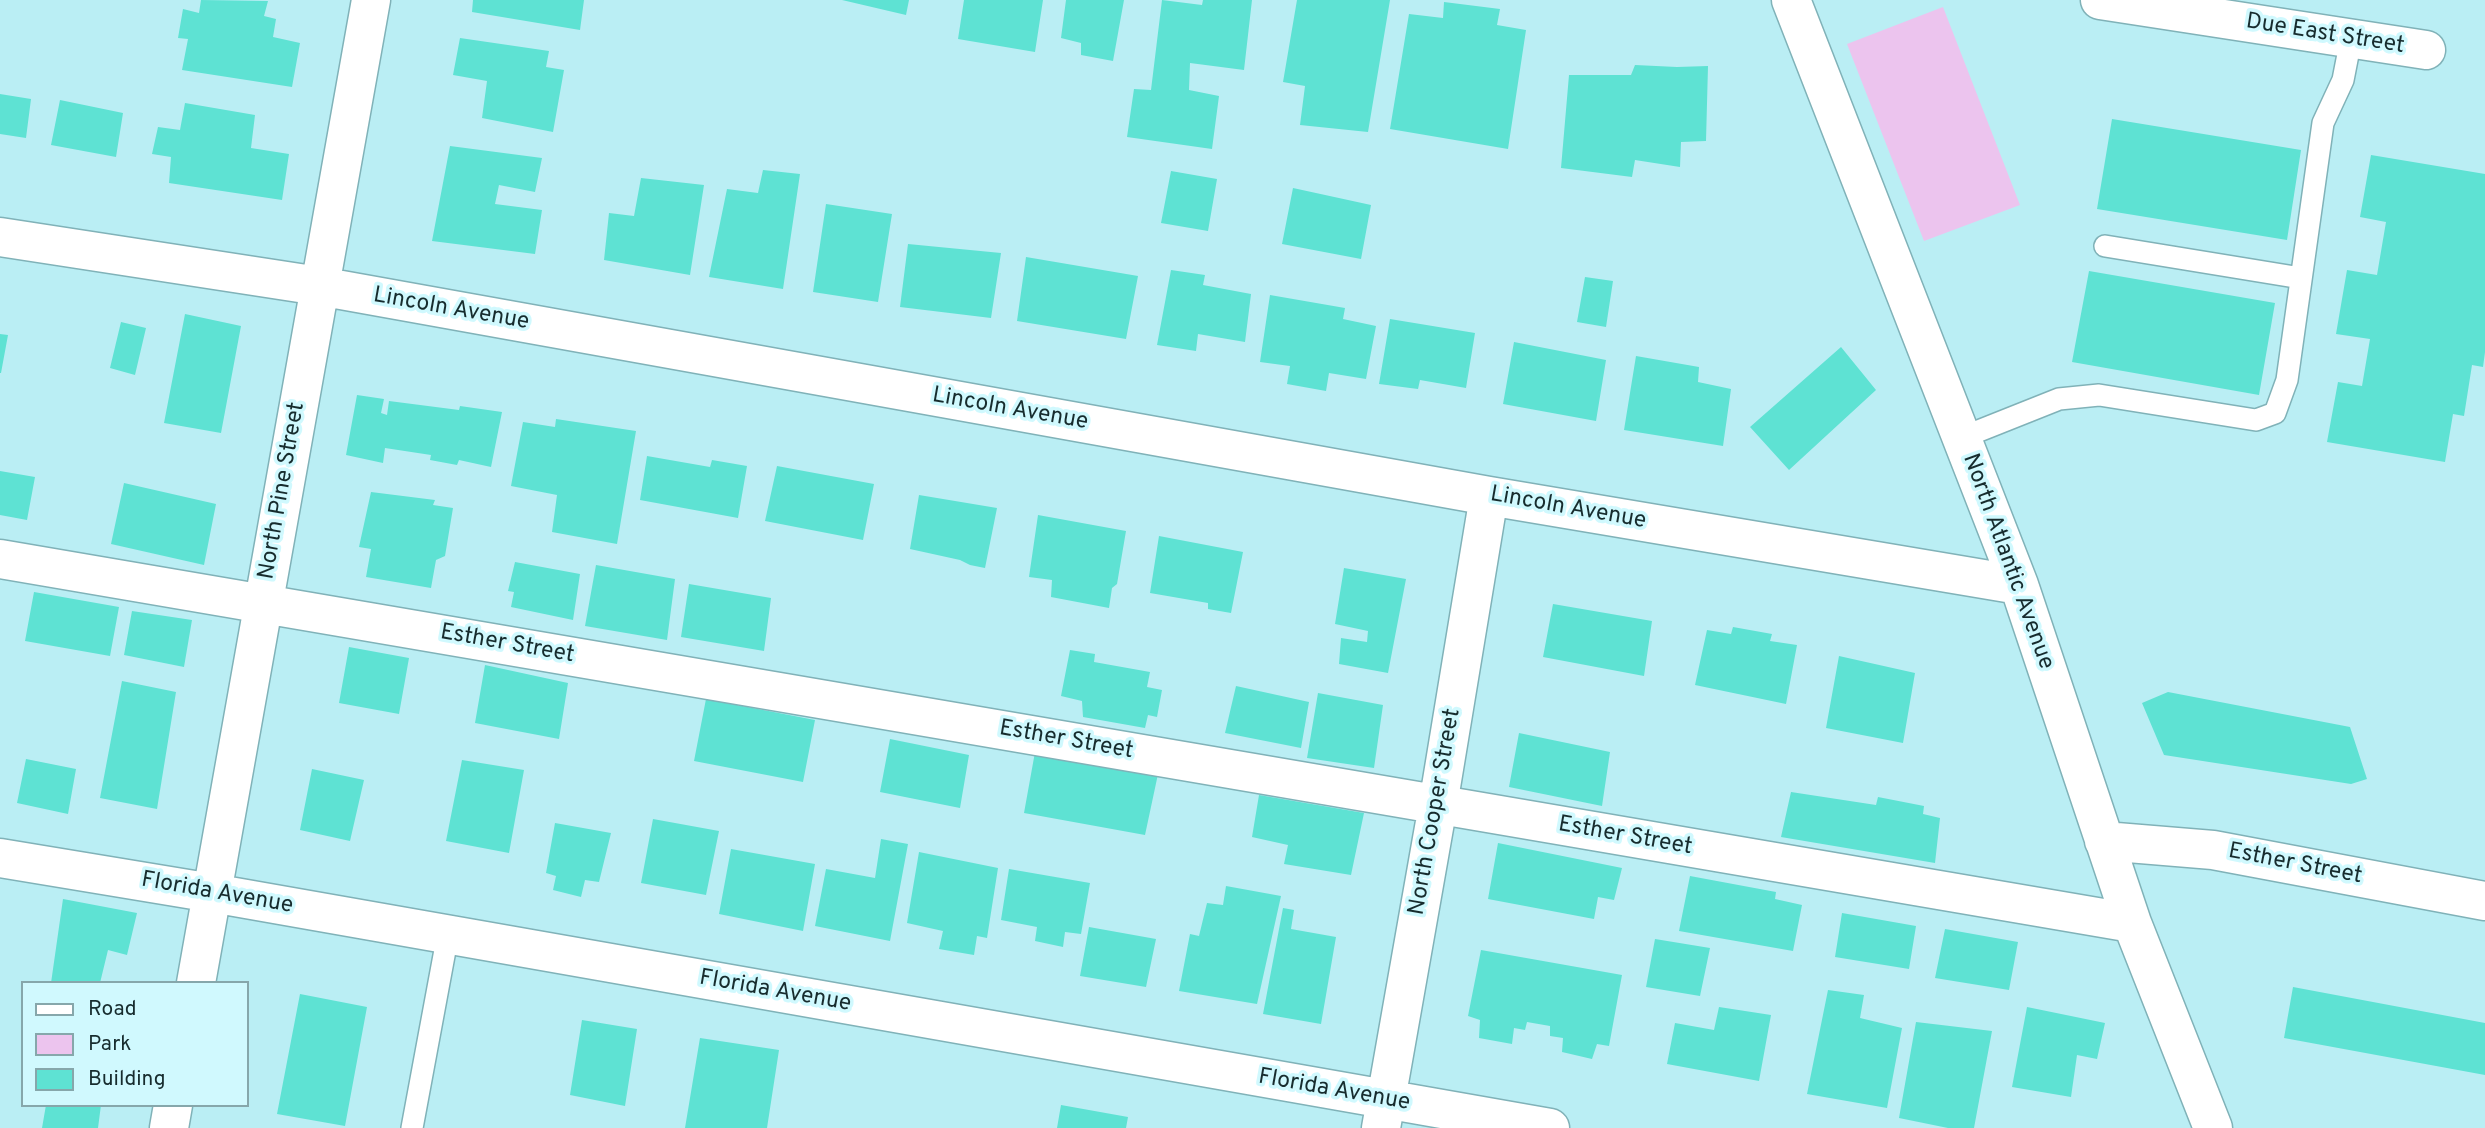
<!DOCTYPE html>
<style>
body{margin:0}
#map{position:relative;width:2485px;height:1128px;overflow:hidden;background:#baeef4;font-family:Overpass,sans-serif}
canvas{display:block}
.legend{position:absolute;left:21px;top:981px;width:228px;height:126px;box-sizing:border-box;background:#d0f9fe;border:2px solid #86a7ab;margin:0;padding:9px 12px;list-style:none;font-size:21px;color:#172c2e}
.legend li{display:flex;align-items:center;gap:14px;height:35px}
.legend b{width:35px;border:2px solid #86a7ab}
</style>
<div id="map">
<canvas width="2485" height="1128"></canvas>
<ul class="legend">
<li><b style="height:9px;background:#fff"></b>Road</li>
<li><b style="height:19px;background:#ecc4ee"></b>Park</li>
<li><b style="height:19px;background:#5ee2d3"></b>Building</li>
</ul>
</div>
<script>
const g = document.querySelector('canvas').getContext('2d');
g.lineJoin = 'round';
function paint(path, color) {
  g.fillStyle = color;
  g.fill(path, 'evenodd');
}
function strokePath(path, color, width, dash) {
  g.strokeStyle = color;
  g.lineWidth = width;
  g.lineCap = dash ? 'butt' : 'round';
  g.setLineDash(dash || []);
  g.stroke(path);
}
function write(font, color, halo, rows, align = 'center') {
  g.font = font + ' Overpass,sans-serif';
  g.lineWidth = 7;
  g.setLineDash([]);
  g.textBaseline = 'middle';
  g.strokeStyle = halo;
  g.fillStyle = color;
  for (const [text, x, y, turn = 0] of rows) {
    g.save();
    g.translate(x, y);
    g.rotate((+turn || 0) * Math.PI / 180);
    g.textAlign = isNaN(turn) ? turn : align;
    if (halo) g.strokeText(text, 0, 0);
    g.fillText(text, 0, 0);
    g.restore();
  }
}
paint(new Path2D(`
 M1943 7 2020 205 1924 241 1847 44Z`), '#ecc4ee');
paint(new Path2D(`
 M201 0 268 1 264 16 276 19 273 37 300 43 292 87 182 70 188 39 178 38 183 9 199 13Z
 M473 0H584L580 30 472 12Z
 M842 0H909L906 15Z
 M964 0H1043L1035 52 958 39Z
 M1066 0H1124L1113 61 1081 55V43L1061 38Z
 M1162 0 1202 5 1203 0H1252L1244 70 1190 63 1189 90 1219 96 1212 149 1127 137 1134 89 1151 90Z
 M1297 0H1390L1368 132 1300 125 1305 86 1283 82Z
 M1444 2 1500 9 1497 25 1526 30 1508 149 1390 129 1409 14 1443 18Z
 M460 38 549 51 546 67 564 70 553 132 482 118 487 81 453 75Z
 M1635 65 1677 67 1708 66 1706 141 1681 142 1680 167 1635 160 1632 177 1561 168 1569 75H1631Z
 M0 94 31 99 26 138 0 134Z
 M60 100 123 113 116 157 51 145Z
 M185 103 255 115 251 148 289 154 282 200 169 183 171 157 152 154 158 127 180 130Z
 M2112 119 2301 150 2287 240 2097 209Z
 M450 146 542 158 535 192 499 185 495 204 542 210 535 254 432 241Z
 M2371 155 2485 174V352L2483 367 2472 365 2464 416 2453 414 2445 462 2327 442 2338 382 2362 386 2370 339 2336 334 2347 270 2377 275 2386 222 2360 217Z
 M763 170 800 174 783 289 709 277 727 189 758 193Z
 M1171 171 1217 179 1208 231 1161 223Z
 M641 178 704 185 690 275 604 260 609 213 634 216Z
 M1293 188 1371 205 1361 259 1282 244Z
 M826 204 892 214 878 302 813 292Z
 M908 244 1001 253 991 318 900 307Z
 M1026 257 1138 276 1126 339 1017 321Z
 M1171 270 1205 275 1203 285 1251 294 1245 342 1198 334 1196 351 1157 345Z
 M2089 271 2275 303 2259 395 2072 362Z
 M1585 277 1613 281 1606 327 1577 322Z
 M1270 295 1345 308 1343 319 1376 326 1366 379 1329 373 1326 391 1287 384 1290 366 1260 362Z
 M185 314 241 326 221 433 164 423Z
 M1390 319 1475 333 1466 388 1420 380 1418 389 1379 384Z
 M121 322 146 328 135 375 110 368Z
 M0 334 8 335 1 373H0Z
 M1514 342 1606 360 1596 421 1503 404Z
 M1841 347 1876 390 1789 470 1750 427Z
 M1636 356 1699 367 1698 382 1731 389 1723 446 1624 430Z
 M357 395 384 399 381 413 387 415 389 401 459 410 460 406 502 412 491 467 459 460 457 465 430 460 431 455 385 448 383 463 346 455Z
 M556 419 636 431 617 544 552 532 557 495 511 486 523 422 555 427Z
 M647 456 710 467 712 460 747 466 738 518 640 500Z
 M777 466 874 484 863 540 765 521Z
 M0 471 35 477 27 520 0 515Z
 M124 483 216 504 204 565 111 544Z
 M371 492 435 500 433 505 453 508 445 556 436 560 431 588 366 577 371 549 359 547Z
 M919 495 997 508 985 568 970 565 960 560 910 549Z
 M1038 515 1126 531 1117 584 1112 588 1109 608 1051 597 1052 580 1029 577Z
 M1159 536 1243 552 1231 613 1208 609V603L1150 593Z
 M515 562 580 574 573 620 511 607 514 592 508 591Z
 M596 565 675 579 667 640 585 626Z
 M1344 568 1406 579 1388 673 1339 664 1341 638 1367 642 1368 631 1335 624Z
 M689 584 771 598 764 651 681 637Z
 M34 592 119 607 110 656 25 641Z
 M1553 604 1652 621 1644 676 1543 657Z
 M132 611 192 620 184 667 124 655Z
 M1733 627 1772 634 1770 641 1797 645 1786 704 1695 685 1707 630 1731 634Z
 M349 647 409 658 399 714 339 703Z
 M1070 650 1095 654 1094 662 1150 672 1147 687 1162 690 1157 717 1148 715 1145 728 1083 717 1082 701 1061 696Z
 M1839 656 1915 673 1903 743 1826 728Z
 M485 665 568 683 559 739 475 723Z
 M122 681 176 692 157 809 100 798Z
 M1236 686 1309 702 1301 748 1225 733Z
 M2168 692 2350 727 2367 779 2351 784 2164 755 2142 703Z
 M1318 693 1383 705 1374 768 1307 758Z
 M706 699 815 720 803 782 694 761Z
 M1519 733 1610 752 1602 806 1509 787Z
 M890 739 969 755 960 808 880 792Z
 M1035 752 1158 774 1145 835 1024 813Z
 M26 759 76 769 68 814 17 803Z
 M462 760 524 770 509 853 446 841Z
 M312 769 364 780 350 841 300 830Z
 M1791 792 1876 805 1878 797 1924 806 1923 814 1940 818 1935 863 1781 837Z
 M1259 795 1364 813 1351 875 1284 864 1288 845 1252 837Z
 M653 819 719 831 706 895 641 883Z
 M555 823 611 833 599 882 585 880 581 897 553 890 556 876 546 873Z
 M881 839 908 844 890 941 815 926 826 869 875 878Z
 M1498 843 1622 868 1614 900 1598 897 1594 919 1488 899Z
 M731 849 815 864 803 931 719 914Z
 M919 852 998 868 987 938 977 936 974 955 939 949 943 931 907 923Z
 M1009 869 1090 883 1081 934 1065 932 1063 947 1035 941 1037 927 1001 920Z
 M1690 876 1776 892 1775 899 1802 905 1793 951 1679 931Z
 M1226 886 1281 896 1257 1004 1179 991 1190 934 1199 936 1207 903 1223 905Z
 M63 899 137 913 127 955 108 950 100 983H51Z
 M1283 908 1294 910 1291 929 1336 937 1321 1024 1263 1014Z
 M1842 913 1916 926 1909 969 1835 957Z
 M1089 927 1156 939 1146 987 1080 976Z
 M1945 929 2018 942 2009 990 1935 978Z
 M1655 939 1710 948 1700 996 1646 987Z
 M1481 950 1622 975 1609 1046 1597 1044 1592 1059 1562 1052 1563 1038 1550 1036V1026L1527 1022 1525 1030 1514 1028 1512 1044 1479 1038 1480 1020 1468 1016Z
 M2293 987 2485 1023V1075L2284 1038Z
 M1828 990 1864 995 1860 1018 1902 1028 1887 1108 1807 1094Z
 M300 994 367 1007 345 1126 277 1114Z
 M1719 1007 1771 1015 1759 1081 1667 1064 1675 1023 1714 1030Z
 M2027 1007 2105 1023 2097 1059 2077 1055 2071 1097 2012 1087Z
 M582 1020 637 1029 625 1106 570 1095Z
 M1916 1022 1992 1031 1974 1128H1948L1899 1118Z
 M700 1038 779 1050 767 1128H685Z
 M46 1105H101L98 1128H42Z
 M1061 1105 1128 1117 1126 1128H1057Z`), '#5ee2d3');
const service = new Path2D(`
 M2105 246 2301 278
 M1961 438 2059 399 2099 395 2256 420 2275 413 2287 380 2323 123 2343 80 2351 39
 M412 1128 448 934`);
const minor = new Path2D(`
 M1791 0 2019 585 2132 923 2213 1128
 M2100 0 2426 50
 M0 237 319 286 1489 496 2019 585
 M0 559 2132 923
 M2104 841 2213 850 2485 901
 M0 858 212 893 1550 1128
 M196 983 371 0
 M169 1128 173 1105
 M1381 1128 1438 805 1489 496`);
strokePath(service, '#80b2b8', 24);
strokePath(minor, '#80b2b8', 41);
strokePath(service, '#fff', 21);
strokePath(minor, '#fff', 38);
write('23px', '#172c2e', '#d0f9fe', [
 ["Due East Street",2325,35,9],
 ["Lincoln Avenue",451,310,10],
 ["Lincoln Avenue",1010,410,10],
 ["North Pine Street",283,491,-80],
 ["Lincoln Avenue",1568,509,10],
 ["North Atlantic Avenue",2007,562,70],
 ["Esther Street",507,645,10],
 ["Esther Street",1066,741,10],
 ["North Cooper Street",1436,812,-80],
 ["Esther Street",1625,837,10],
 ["Esther Street",2295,865,11],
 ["Florida Avenue",217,894,10],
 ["Florida Avenue",775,992,10],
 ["Florida Avenue",1334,1091,10]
]);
</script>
